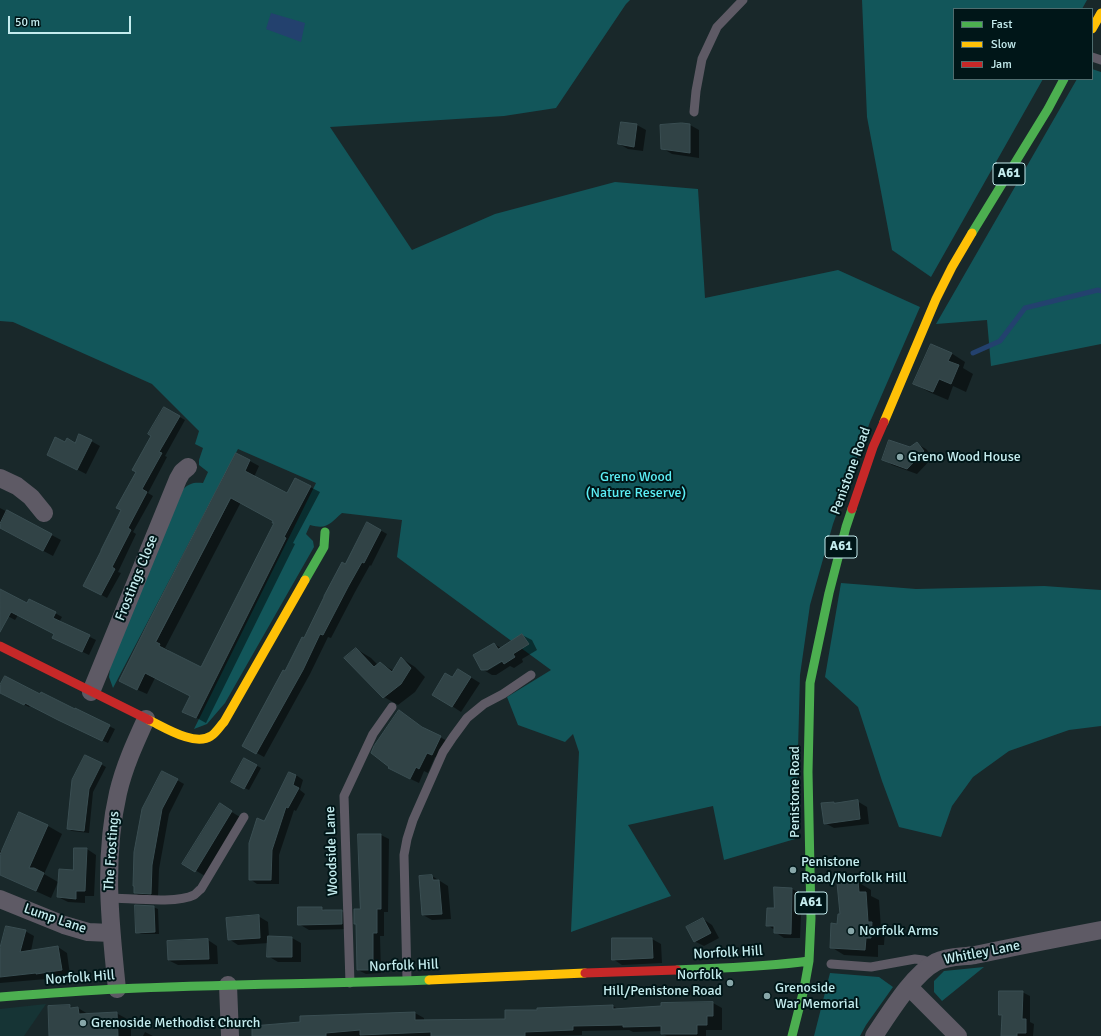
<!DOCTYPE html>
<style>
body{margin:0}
#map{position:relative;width:1101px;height:1036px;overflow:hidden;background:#19282a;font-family:Signika,sans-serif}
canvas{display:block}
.legend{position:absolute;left:953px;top:8px;width:140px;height:72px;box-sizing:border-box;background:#001618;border:1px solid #4e6c6e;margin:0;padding:5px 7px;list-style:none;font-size:12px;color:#c4ecee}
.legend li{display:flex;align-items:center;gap:8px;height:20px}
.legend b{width:20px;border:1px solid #4e6c6e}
.scale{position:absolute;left:8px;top:16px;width:123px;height:18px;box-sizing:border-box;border:2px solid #c4ecee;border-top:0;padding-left:5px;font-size:12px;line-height:14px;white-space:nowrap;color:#c4ecee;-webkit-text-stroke:3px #001618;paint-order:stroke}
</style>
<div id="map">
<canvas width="1101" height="1036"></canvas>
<ul class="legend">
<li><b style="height:5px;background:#4caf50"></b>Fast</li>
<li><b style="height:5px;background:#ffc107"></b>Slow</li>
<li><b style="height:5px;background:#c62828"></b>Jam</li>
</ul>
<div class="scale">50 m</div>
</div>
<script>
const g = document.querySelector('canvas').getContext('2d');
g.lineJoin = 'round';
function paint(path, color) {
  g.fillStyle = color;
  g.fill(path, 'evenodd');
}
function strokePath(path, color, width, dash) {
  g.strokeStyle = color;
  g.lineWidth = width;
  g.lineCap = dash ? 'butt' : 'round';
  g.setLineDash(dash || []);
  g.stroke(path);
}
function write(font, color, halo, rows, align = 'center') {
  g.font = font + ' Signika,sans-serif';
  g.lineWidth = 4;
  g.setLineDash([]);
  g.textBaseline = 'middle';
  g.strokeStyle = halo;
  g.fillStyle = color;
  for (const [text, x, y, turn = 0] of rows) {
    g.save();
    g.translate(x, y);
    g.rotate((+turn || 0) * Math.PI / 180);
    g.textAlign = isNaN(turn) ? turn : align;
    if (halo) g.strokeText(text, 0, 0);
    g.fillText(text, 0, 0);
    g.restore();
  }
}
paint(new Path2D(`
 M46 1004 24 1036H0V1009Z`), '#163435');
paint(new Path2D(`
 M0 0H630L626 4 556 108 504 116 330 127 412 250 495 214 615 182 698 189 705 298 838 270 920 307 870 422 833 524 810 605 800 675 797 789 795 839 724 860 713 806 628 825 671 896 571 932 579 752 573 734 565 742 518 725 507 697 551 670 397 557 402 520 342 513C330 523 328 530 310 525L306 534 313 541 314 547 225 703 207 724 194 729 316 483 238 449 113 688 109 677 111 660 183 489C190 483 194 482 203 483L208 472 199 465V460L203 448 195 444 199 431 152 384 13 322 0 321Z
 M862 0H1087L1082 9H954V79H1043L931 277 892 250 867 117Z
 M1092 69 1101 72V344L991 366 987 320 936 324 1077 79H1092Z
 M841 583 916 589 1044 586 1101 590V726L1069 730 1009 751 973 777 952 806 941 837 899 827 882 781 858 707 825 677Z
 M984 967 942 1001 934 992V981L944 971Z
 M830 973 879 977 893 987 866 1025 860 1036H814Z`), '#12565a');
paint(new Path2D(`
 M271 13 305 23 301 42 266 29Z`), '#23416e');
paint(new Path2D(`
 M681 124 690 125 699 130V158L672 154 662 148Z
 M637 125 646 130 643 151 628 149 619 144Z
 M951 353 965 362 963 368 973 374 966 392 953 386 948 400 929 392 915 384Z
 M164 408 185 420 165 456 167 457 148 493 153 496 133 532 136 534 118 572 121 573 107 598 84 585 122 510Z
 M91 441 100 446 86 474 57 459 76 444Z
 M917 444 926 449 933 457 917 474 892 465 883 459 910 448Z
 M237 454 259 466 254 477 288 494 310 487 320 492 293 543 295 544 206 723 193 716 191 696 155 678 147 694 129 686ZM241 502 274 521 275 523 201 668 168 652 169 650 165 648Z
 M0 508 61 540 53 556 0 528Z
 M380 530 387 534 371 566 370 565 355 592 331 638 328 637 310 674 264 757 244 746 346 565Z
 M0 590 27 604 55 613 62 617 59 622 96 640 89 655 60 641 55 634 18 615 15 620 0 612Z
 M522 635 532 640 537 650 522 659 523 662 514 668 510 666 496 675H492L482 669 494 644 501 648ZM506 657 507 659 487 671V669Z
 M356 649 371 658 378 665 380 663 394 671 401 658 415 667 425 677 415 692 398 705 384 697Z
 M467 675 480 683 461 712 452 706Z
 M0 687 41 695 115 729 108 743 65 723 31 705 29 707 3 694 0 692Z
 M400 712 427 730 449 742 441 759 435 757 428 773 424 771 419 783 398 773Z
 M86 756 106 767 93 792 89 833 72 831 68 829Z
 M245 759 261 768 249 790 232 782Z
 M296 775 303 780 300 790 305 794 296 811 294 810 279 855V884H257L250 879 265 822Z
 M177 780 184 784 169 814 159 869 158 897H142L135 893V852Z
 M857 801 867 807 869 824 834 828 825 823 834 803 836 804Z
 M220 805 240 817 205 876 183 863Z
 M20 814 48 826 62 834 44 874 58 882 51 898 0 875V851L3 852Z
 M359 835H381L389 839 388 912H384V936H380L381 973 366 974 358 970 361 910Z
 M75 849H87L96 855 94 896H85V903L68 902 58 897 74 871Z
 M432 876 448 886 451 919 432 920 423 915Z
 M858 882 871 890V896L879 900 881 928 885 930 884 945H878V957L844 955 831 947 838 925Z
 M775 888 792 889 802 894 800 938H784L775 932V930L767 925 775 909Z
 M153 907 158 909 159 934H141L137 932Z
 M321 908 327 911H341L351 916V929L309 930 299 924Z
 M258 916 268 922 269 937 292 938 301 943V962H278L268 956 269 943 238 945 229 939Z
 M703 919 712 925 719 938 704 946 694 941Z
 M25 931 34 936 31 951 58 947 67 953 70 975 46 979 0 983V985V948Z
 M652 939 661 944 662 963 622 965 613 959Z
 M208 940 217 946 218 964 178 965 168 960Z
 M1022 992 1030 996V1022L1034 1024 1033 1036H1002L1003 1016 1000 1015Z
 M713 1003 722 1008V1030H706V1036H667L662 1034V1031L633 1032 629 1030 582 1031V1035L553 1036H253L415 1013 424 1018V1021L506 1020 539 1011 613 1006 619 1010Z
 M70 1006 75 1009 78 1008 88 1014 116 1013 131 1021V1036H50Z
 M145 1032 153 1036H143Z`), '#0007');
strokePath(new Path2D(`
 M973 353 1000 341 1025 308 1098 290 1101 291`), '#23416e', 5);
const building = new Path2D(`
 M621 122 637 124 634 147 618 144Z
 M682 123 690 124V153L661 149 660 125Z
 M931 344 952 353 948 361 959 365 951 384 939 379 933 392 913 384Z
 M164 407 180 416 159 452 162 453 142 489 147 492 128 528 131 530 112 567 115 569 101 595 83 586 101 551V550L121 510 116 508 136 472 132 470 151 436 148 434Z
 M79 434 92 440 77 470 47 455 55 437 65 442 67 438 75 443Z
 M889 440 910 447 917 442 924 451 907 469 882 460Z
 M236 453 250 460 245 471 287 493 295 478 311 486 284 537 286 538 196 718 182 712 190 696 145 673 137 690 119 681 149 621ZM231 498 273 521 272 523H274L201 667 159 646 160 644 156 642Z
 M7 510 52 534 43 551 0 528V524Z
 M367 522 381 530 364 563 362 562 348 587 323 635 320 634 303 670 256 754 242 746 283 670 285 671 302 637 304 638 324 597V596L342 562 345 564Z
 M0 589 27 603 29 599 56 612 53 618 90 635 82 652 52 638 54 634 11 612 0 632Z
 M522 634 529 644 513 654 515 657 504 664 502 661 487 670H481L473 655 494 643 498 649Z
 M356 648 374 667 380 662 392 672 401 657 411 668 401 684 383 698 344 658Z
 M458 669 471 677 452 707 432 695 445 673 452 677Z
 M5 676 40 694 41 692 75 709V708L110 725 102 741 58 720 25 703 24 705 0 693V685Z
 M399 710 422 727 441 736 432 755 427 753 419 769 416 767 410 779 388 768 389 767 371 753 374 746Z
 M85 755 102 763 89 789 84 831 67 829 72 780Z
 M244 758 257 765 244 789 231 782Z
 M162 771 178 779 162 809 152 865 151 894 134 893V886H133L134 852 142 809Z
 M289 772 296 775 293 785 299 788 288 808 286 807 272 850 271 880H249V843L257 818 264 821Z
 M858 800 860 819 824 824 821 803 834 802V803Z
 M220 803 232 811 195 872 182 864Z
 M19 812 48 825 29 868H34L44 873 36 891 0 875V855Z
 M358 834H381V909H377V933H373V970H357L356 924H354V909H360Z
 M74 848H87L85 891H76V899L57 897 59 869 73 870Z
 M432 875 433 880H439L442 914 422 915 419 876Z
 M858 881 859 892H866L868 922H872L871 938H866L865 950 830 948 831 923 837 924 838 914H840L837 883Z
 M774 887 792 888 791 934 774 933V926H766L767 908H774Z
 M135 905 154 906 155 932 136 933Z
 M298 907H322V910H342V924L298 925Z
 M259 915 260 938 228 940 226 918Z
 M703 918 711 933 694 942 686 927Z
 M6 926 26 930 20 952 58 946 62 970 36 974V973L0 977V948Z
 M268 936 292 937V957H267Z
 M612 938H652L653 958 612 960Z
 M208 939 209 959 168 960 167 941Z
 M999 991H1023L1022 1019H1026V1033H1017V1036H1001L1002 1015H999Z
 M713 1002V1016H707V1025H697V1034H661V1026L623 1027V1025L573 1026V1030L525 1032V1036H431V1032L360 1035V1030L326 1033V1036H252V1026L300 1022V1016L415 1012V1020L505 1019V1010H537V1008L613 1005V1009L661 1006V1003Z
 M70 1005V1008L78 1007 79 1014 117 1012 118 1036H49L48 1006Z`);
paint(building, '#314346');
strokePath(building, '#3a4e52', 1);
strokePath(new Path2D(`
 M1092 57 1101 60
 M694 112 696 91 702 59 717 27 743 0
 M109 898C129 898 177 904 194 895 196 894 198 891 201 889L244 817
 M831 964 871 967 915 959 923 960 931 963 934 962
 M407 980 404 855 407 839 413 820 443 752 453 737 467 718 484 704 503 694 531 675
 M350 983 344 796 373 734 392 707`), '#5e5a65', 9);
strokePath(new Path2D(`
 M0 478 17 486 31 497 44 513
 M91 692 178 479 182 472 188 467
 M0 899 64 925 88 932 111 933
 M228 985 230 1036
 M909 987 958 1036
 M117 989C110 923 103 859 118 793 124 767 135 743 146 719
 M874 1036C889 1014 913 974 936 962 948 956 962 957 975 955 1017 946 1059 938 1101 930`), '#5e5a65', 18);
strokePath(new Path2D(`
 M972 233 1048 109 1064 79
 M305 580 324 547 325 532
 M677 970C721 968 765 967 809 961
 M0 997C39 994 78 991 118 989 222 984 325 984 429 980
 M792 1036 804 989 809 961 811 918 808 772 810 683 829 593 846 527 852 509`), '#4caf50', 9);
strokePath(new Path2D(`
 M1092 29 1101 13
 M884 422 936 299 952 267 972 233
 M149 720C164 727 195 747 211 736 216 733 220 726 224 722L305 580
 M429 980 585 973`), '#ffc107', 9);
strokePath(new Path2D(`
 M852 509 873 447 884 422
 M0 646 149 720
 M585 973 677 970`), '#c62828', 9);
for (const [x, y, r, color] of [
 [900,457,4,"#88a7a9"],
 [793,870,4,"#88a7a9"],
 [851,931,4,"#88a7a9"],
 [730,983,4,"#88a7a9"],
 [767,996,4,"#88a7a9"],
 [83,1023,4,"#88a7a9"]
]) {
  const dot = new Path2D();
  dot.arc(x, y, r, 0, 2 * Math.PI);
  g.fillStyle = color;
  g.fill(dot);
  strokePath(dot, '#001618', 1.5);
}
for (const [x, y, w] of [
 [1009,174,32],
 [841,547,32],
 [811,903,32]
]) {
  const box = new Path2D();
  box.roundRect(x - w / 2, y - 11, w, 22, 3);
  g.fillStyle = '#001618';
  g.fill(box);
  strokePath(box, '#c4ecee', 1);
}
write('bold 13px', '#c4ecee', null, [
 ["A61",1009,174],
 ["A61",841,547],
 ["A61",811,903]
]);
write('14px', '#c4ecee', '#001618', [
 ["Greno Wood House",908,457],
 ["Penistone",801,862],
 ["Road/Norfolk Hill",801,878],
 ["Norfolk Arms",859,931],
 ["Norfolk",722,975,"right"],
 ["Hill/Penistone Road",722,991,"right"],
 ["Grenoside",775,988],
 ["War Memorial",775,1004],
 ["Grenoside Methodist Church",91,1023]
], 'left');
write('14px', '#c4ecee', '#001618', [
 ["Penistone Road",851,471,-70],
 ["Frostings Close",137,578,-68],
 ["Penistone Road",795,792,-90],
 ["The Frostings",112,851,-86],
 ["Woodside Lane",332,851,-92],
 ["Lump Lane",55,919,19],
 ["Norfolk Hill",728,953,-3],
 ["Whitley Lane",982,953,-11],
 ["Norfolk Hill",404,966,-2],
 ["Norfolk Hill",80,978,-4]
]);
write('14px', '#5ceff6', '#001618', [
 ["Greno Wood",636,477],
 ["(Nature Reserve)",636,493]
]);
</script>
